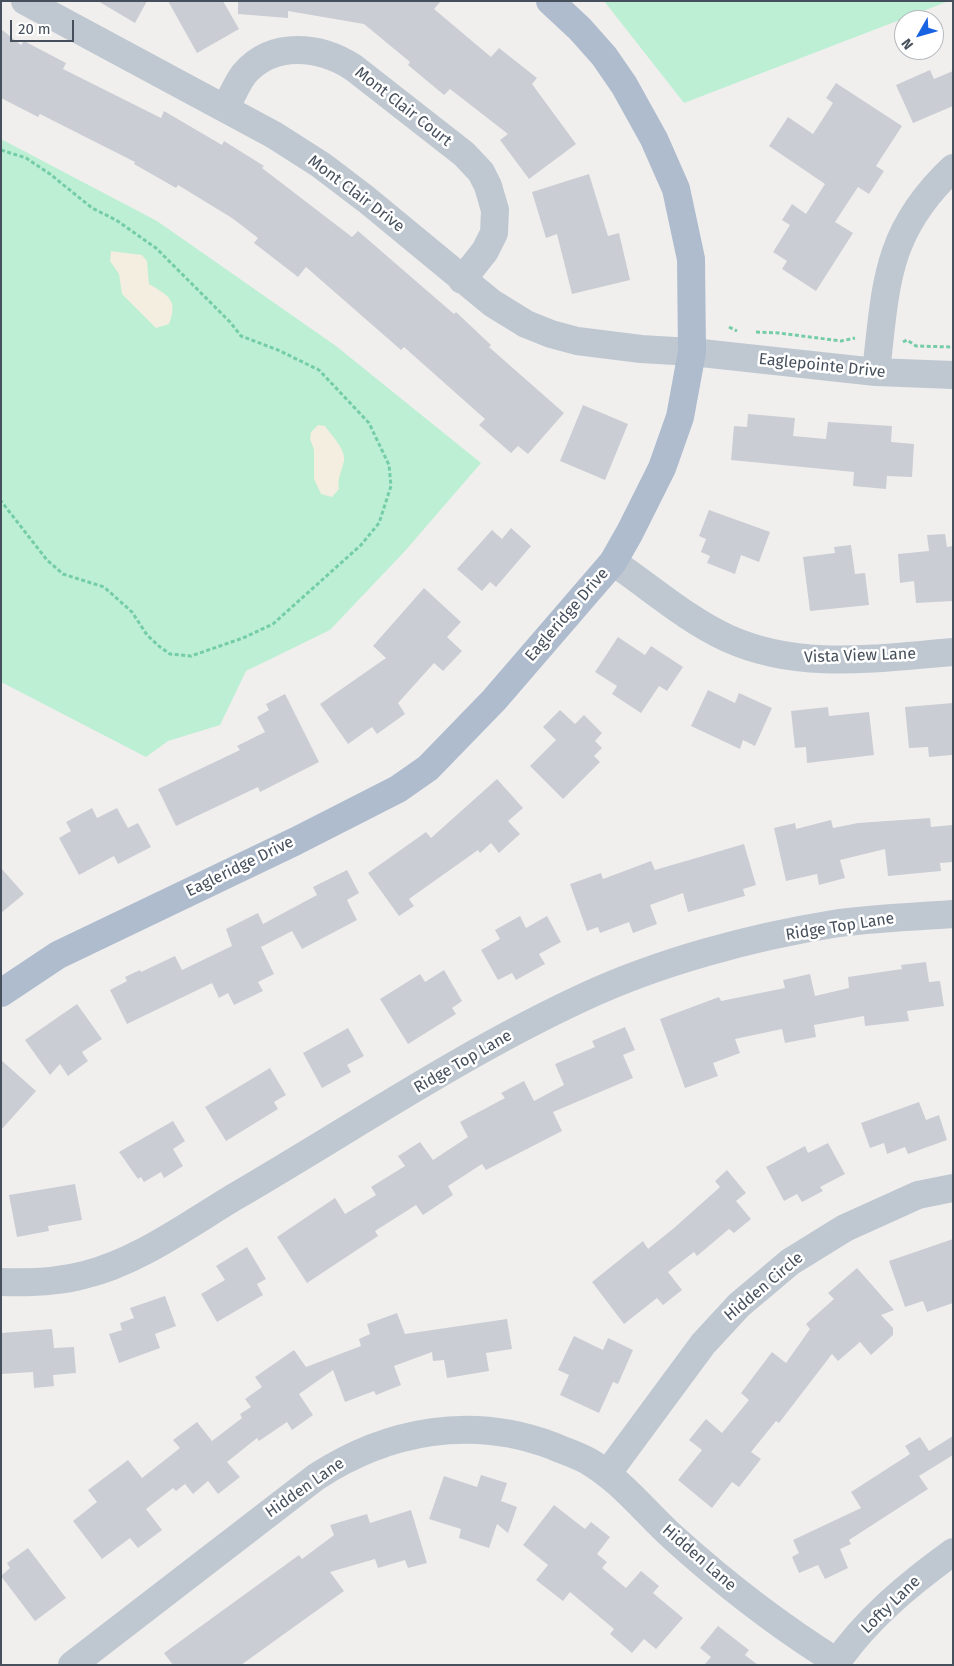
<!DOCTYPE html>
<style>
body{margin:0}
#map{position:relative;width:954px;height:1666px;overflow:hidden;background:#f1efee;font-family:"Fira Sans",sans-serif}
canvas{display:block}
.frame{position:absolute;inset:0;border:2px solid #46505c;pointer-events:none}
.north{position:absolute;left:894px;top:10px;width:50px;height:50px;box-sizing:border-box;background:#fff;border:1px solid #b5b9be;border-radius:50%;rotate:232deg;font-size:14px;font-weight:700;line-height:20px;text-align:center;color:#46505c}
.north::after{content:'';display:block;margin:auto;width:18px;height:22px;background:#1863e2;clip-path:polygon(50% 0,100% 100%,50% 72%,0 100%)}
.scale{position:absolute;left:10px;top:20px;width:64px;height:22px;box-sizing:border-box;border:2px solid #46505c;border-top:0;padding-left:6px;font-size:15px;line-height:18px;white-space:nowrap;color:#46505c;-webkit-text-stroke:4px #fff;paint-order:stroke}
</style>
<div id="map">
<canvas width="954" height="1666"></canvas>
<div class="frame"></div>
<div class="north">N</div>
<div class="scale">20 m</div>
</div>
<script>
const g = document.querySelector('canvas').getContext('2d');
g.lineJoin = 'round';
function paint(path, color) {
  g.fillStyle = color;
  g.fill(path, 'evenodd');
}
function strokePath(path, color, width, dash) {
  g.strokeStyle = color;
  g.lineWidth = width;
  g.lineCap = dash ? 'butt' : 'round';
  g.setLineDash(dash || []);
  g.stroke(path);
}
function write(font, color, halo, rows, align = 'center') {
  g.font = font + ' "Fira Sans",sans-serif';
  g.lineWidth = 5;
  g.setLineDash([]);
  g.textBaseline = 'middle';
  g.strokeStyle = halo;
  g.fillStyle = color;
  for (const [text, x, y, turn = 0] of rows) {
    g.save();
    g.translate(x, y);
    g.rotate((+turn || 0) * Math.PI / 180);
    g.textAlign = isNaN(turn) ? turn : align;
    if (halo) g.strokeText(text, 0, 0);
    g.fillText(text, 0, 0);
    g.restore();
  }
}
paint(new Path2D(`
 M604 1H949L684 103Z
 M1 139 157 221 336 346 481 463 405 551 330 630 246 671 220 725 168 741 146 757 1 682Z`), '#bcefd3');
paint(new Path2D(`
 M111 251 142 255 147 261 149 284C167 295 179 299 169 324L156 328 122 294 119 274 110 261Z
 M318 425 325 426C331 435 346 449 344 461 342 471 337 478 339 489L332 497 321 494 314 479V450L310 439 311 432Z`), '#f3eedf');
paint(new Path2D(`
 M98 1H147L135 23Z
 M168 1H223L239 29 197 53Z
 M238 1H441L434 9 491 57 499 48 537 78 532 84 576 144 529 179 500 140 508 134 450 89 444 95 408 65 410 62 364 24 288 11V18L238 14Z
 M1 29 21 45 24 41 66 63 63 69 161 118 164 111 222 145 224 141 264 166 262 168 352 237 358 231 454 314 456 312 491 345 489 347 564 413 528 454 518 446 511 453 479 425 485 419 404 347 401 350 306 267 298 277 254 243 258 238 232 218 178 185 176 188 134 164 135 162 40 114 38 117 1 98Z
 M930 70 934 79 953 71V106L913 123 896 85Z
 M836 83 902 126 876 166 884 171 869 194 858 187 835 222 853 233 816 291 782 269 787 261 773 252 790 225 782 220 792 204 806 214 825 184 769 146 788 117 813 134 833 103 826 98Z
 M589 174 608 236 619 233 630 280 572 294 557 234 546 238 532 192Z
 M583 405 628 424 605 480 560 461Z
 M748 414 795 418 793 436 826 439 828 422 892 426 891 442 914 444 912 477 887 476 886 489 853 486 854 472 731 460 734 426 747 427Z
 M709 510 770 532 759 562 741 555 735 574 707 563 710 556 701 552 706 539 699 536Z
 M511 528 531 546 496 587 490 582 482 591 457 569 492 530 502 539Z
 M945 534 947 547 953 546V601L916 603 914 581 900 583 898 554 929 551 927 535Z
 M851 545 855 574 865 573 869 605 810 611 803 557 835 553 834 547Z
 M424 588 461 622 447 637 462 651 443 671 434 663 398 703 405 714 377 734 372 727 348 744 320 704 386 658 373 646Z
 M618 637 645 655 651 646 683 667 667 691 659 686 641 713 612 694 617 686 595 672Z
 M708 690 735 703 739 693 772 708 755 746 743 740 740 749 691 726Z
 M285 694 319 762 260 792 258 787 176 826 158 789 240 750 237 746 265 732 257 717 269 710 266 704Z
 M953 703 952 755 929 757 928 747 909 748 905 707Z
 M828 707 829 716 869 712 874 755 807 763 806 747 795 748 791 711Z
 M560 710 575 724 584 715 602 733 595 741 602 748 594 756 600 762 563 799 530 766 556 740 543 727Z
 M497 779 523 808 508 821 520 834 499 853 491 843 480 853 478 850 409 899 414 906 399 916 368 873 426 832 431 838Z
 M92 808 97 818 117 808 128 828 138 823 151 847 118 864 114 856 79 875 59 838 71 831 66 822Z
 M930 818 931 827 952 825 953 862 940 863 941 871 888 876 885 849 840 860 845 878 819 885 817 874 786 881 774 828 795 823 796 829 831 820 833 828 858 823Z
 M744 844 756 885 743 889 745 896 688 912 683 893 650 905 657 924 633 933 629 922 600 933 598 927 587 931 570 884 601 873 603 879 651 861 655 870Z
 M1 868 24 894 1 913Z
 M347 870 359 893 347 900 357 920 302 949 292 931 261 947 274 974 258 982 263 991 234 1005 228 993 219 998 212 983 127 1024 110 990 127 981 125 977 140 970 141 972 175 956 182 970 232 946 226 929 258 913 263 924 317 895 313 887Z
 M520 916 526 928 547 916 561 942 539 954 545 964 516 980 512 973 498 980 481 950 500 939 495 930Z
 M926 962 929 982 940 981 944 1006 907 1011 909 1021 865 1026 864 1016 814 1025 816 1037 785 1043 782 1029 735 1039 740 1053 713 1063 718 1076 685 1088 660 1019 719 997 721 1001 785 988 783 980 810 974 815 996 849 988 848 977 902 969 901 965Z
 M444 970 462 1001 452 1008 456 1014 408 1044 380 999 420 974 425 982Z
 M77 1004 102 1039 82 1052 88 1061 68 1076 60 1064 50 1075 25 1040Z
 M625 1027 635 1050 623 1055 633 1078 553 1112 562 1131 486 1170 482 1164 448 1186 453 1195 423 1215 416 1205 375 1231 378 1236 307 1283 277 1237 335 1198 345 1214 376 1195 371 1187 405 1166 398 1156 420 1142 433 1160 468 1137 460 1122 505 1098 501 1093 524 1081 534 1101 564 1085 555 1064 595 1047 592 1041Z
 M348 1028 364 1056 347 1065 351 1072 322 1088 303 1053Z
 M1 1060 36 1091 1 1130Z
 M270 1068 286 1095 274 1102 278 1109 226 1141 205 1107Z
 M919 1102 926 1120 939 1115 947 1140 908 1154 905 1147 887 1154 884 1143 870 1148 861 1123Z
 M173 1121 185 1141 173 1149 183 1166 164 1178 161 1172 144 1182 141 1177 138 1179 119 1152Z
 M828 1143 845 1174 820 1187 823 1191 802 1202 797 1194 784 1201 766 1167 805 1146 808 1153Z
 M727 1170 746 1193 736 1201 751 1219 734 1233 729 1229 697 1256 694 1252 668 1272 682 1290 663 1305 657 1298 624 1324 592 1282 643 1241 648 1249 674 1228 720 1187 715 1181Z
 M75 1184 82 1220 48 1226 49 1231 17 1237 9 1195Z
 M953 1239V1303L927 1312 923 1301 905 1307 889 1261Z
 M247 1247 266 1279 257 1284 263 1295 217 1322 201 1294 225 1280 216 1266Z
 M857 1268 894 1310 881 1315 893 1328V1335L871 1355 860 1342 838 1361 832 1354 779 1423 776 1421 751 1452 761 1459 739 1487 732 1482 712 1508 678 1480 702 1450 689 1440 706 1419 722 1433 749 1400 741 1393 772 1352 786 1363 810 1329 806 1324 834 1299 828 1293Z
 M165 1296 176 1326 155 1334 160 1348 119 1363 109 1334 122 1330 120 1323 134 1318 130 1308Z
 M397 1313 405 1334 507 1319 512 1349 486 1353 489 1371 447 1378 444 1360 433 1361 432 1352 394 1366 401 1385 376 1395 374 1391 345 1402 333 1370 299 1394 313 1415 292 1430 287 1422 259 1441 257 1438 227 1462 240 1477 218 1494 208 1481 193 1494 185 1484 176 1491 173 1488 146 1509 162 1530 138 1548 130 1538 102 1559 73 1521 97 1502 88 1490 128 1460 142 1478 180 1448 173 1440 197 1422 212 1441 242 1418 240 1414 251 1407 245 1399 262 1387 255 1377 294 1350 306 1367 361 1346 359 1339 370 1334 367 1324Z
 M52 1329 54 1348 74 1347 76 1373 53 1375 54 1386 34 1388 33 1372 1 1374V1333Z
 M574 1336 603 1350 608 1338 633 1350 618 1384 613 1382 599 1413 560 1395 569 1375 558 1370Z
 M953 1436V1455L919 1476 928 1489 849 1540 851 1544 840 1549 848 1568 825 1579 818 1565 799 1573 792 1557 799 1553 793 1540 861 1508 851 1492 910 1454 905 1446 920 1437 929 1451Z
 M481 1475 507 1483 501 1501 517 1507 508 1533 497 1524 489 1548 459 1538 461 1529 429 1519 444 1476 477 1487Z
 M554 1505 585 1529 591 1522 610 1537 597 1554 607 1562 602 1568 626 1588 641 1571 659 1586 653 1593 683 1618 656 1649 644 1639 632 1653 610 1634 614 1629 570 1592 563 1601 536 1580 548 1565 523 1545Z
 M411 1510 427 1563 408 1568 405 1560 378 1568 375 1559 330 1572 344 1591 241 1665H173L164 1653 299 1555 302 1559 334 1535 330 1525 367 1514 370 1523Z
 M28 1548 66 1598 35 1621 1 1576 10 1568 7 1563Z
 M718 1626 749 1650 745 1655 758 1665H704L711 1657 700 1648Z`), '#cacdd4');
strokePath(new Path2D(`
 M1 150 26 158 50 174 92 208 116 220 156 248 230 322 241 336 278 350 319 370 369 423 389 465 391 486 379 523 361 545 273 624 243 638 191 656 170 654 160 647 147 635 132 612 104 587 63 574 47 560 1 501
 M729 327 737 331
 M756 332 779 333 841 341 855 338
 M903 342 907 340 916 346 953 347`), '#74cda7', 3, [4, 2.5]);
strokePath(new Path2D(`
 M25 1 274 135 321 165 367 200 492 303 526 324 551 334 577 341 641 349 692 352 876 372 953 375
 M226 108C231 97 236 85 244 74 273 40 321 46 354 68L464 154 481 172 488 186 495 210 494 233 485 251 462 280
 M876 372C886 285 885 232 953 168
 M613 562C650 587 686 619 727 638 799 671 877 658 953 652
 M1 1282C28 1283 58 1282 84 1275 138 1262 189 1224 236 1196 351 1129 463 1053 584 997 659 962 752 937 833 924 873 918 913 917 953 914
 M607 1474 703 1344 739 1305 764 1284 790 1262 845 1228 918 1195 953 1188
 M72 1665 316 1477C388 1430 472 1415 553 1446 564 1451 577 1455 588 1461 621 1480 646 1513 675 1539 725 1584 779 1626 837 1662
 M835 1665C865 1620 910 1583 953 1552`), '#bfc8d1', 28);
strokePath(new Path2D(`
 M1 993 58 955 296 841 398 789 428 768 494 700 613 562 630 532 662 468 680 417 692 352 691 259 676 189 654 139 624 85 604 56 580 29 550 1`), '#aebcce', 28);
write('16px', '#46505c', '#fff', [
 ["Mont Clair Court",403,107,38],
 ["Mont Clair Drive",356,194,37],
 ["Eaglepointe Drive",822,366,6],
 ["Eagleridge Drive",567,615,-49],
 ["Vista View Lane",860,656,-2],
 ["Eagleridge Drive",240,867,-26],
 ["Ridge Top Lane",840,927,-9],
 ["Ridge Top Lane",463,1062,-30],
 ["Hidden Circle",764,1287,-40],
 ["Hidden Lane",305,1488,-35],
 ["Hidden Lane",699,1558,41],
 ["Lofty Lane",891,1605,-44]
]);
</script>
